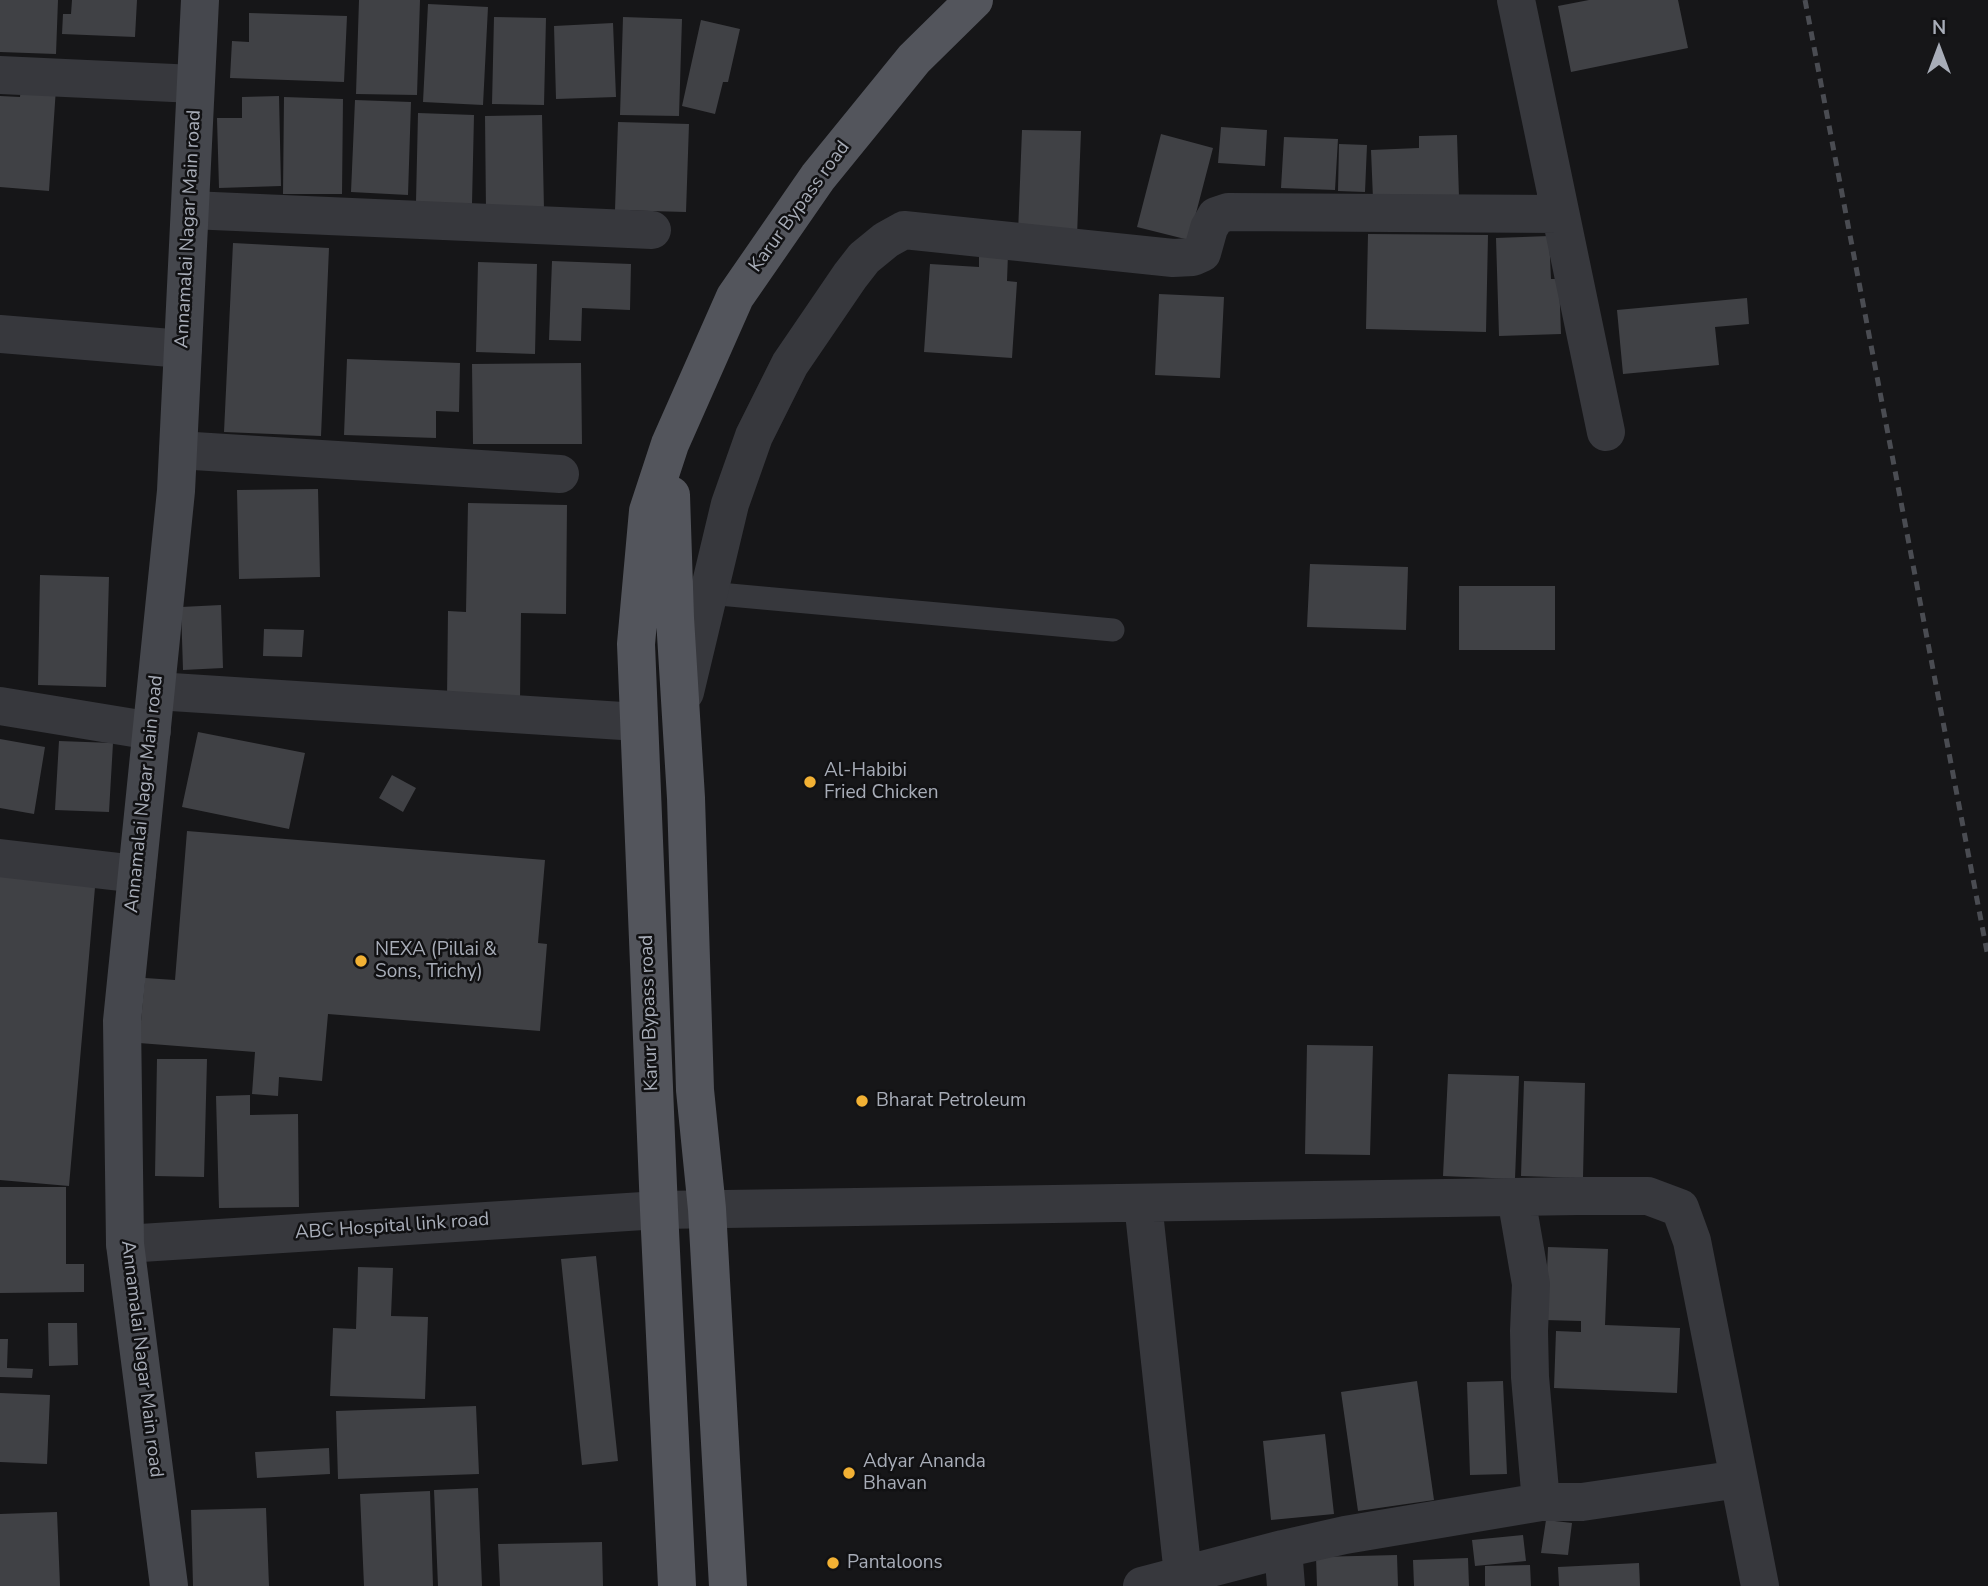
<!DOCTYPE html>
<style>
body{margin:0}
#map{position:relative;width:1988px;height:1586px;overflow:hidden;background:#161618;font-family:"Nunito Sans",sans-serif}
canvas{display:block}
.north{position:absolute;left:1904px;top:14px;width:70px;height:70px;-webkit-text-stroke:5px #111113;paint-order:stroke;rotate:0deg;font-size:19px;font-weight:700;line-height:28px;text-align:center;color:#a8adb8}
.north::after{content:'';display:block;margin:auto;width:24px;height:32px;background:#a8adb8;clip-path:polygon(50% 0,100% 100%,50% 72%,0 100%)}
</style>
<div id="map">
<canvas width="1988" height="1586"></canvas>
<div class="north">N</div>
</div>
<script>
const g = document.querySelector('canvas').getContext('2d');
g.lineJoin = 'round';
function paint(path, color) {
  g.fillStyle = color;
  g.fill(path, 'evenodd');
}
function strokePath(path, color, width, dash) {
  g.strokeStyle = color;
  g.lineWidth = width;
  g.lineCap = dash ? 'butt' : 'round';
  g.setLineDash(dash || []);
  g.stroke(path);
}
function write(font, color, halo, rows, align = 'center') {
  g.font = font + ' "Nunito Sans",sans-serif';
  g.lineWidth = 5;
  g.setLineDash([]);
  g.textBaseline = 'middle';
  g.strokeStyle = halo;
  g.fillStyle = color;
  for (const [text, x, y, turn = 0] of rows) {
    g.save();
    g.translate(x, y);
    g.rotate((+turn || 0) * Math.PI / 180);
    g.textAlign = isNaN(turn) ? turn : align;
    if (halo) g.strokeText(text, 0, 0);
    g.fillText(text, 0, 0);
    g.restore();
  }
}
paint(new Path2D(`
 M0 0H58L56 54 0 52Z
 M72 0H137L135 37 62 34 63 14H71Z
 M359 0H420L417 95 356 94Z
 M1589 0H1678L1688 48 1571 72 1558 6Z
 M428 4 488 7 483 105 423 102Z
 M249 13 347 16 344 82 230 78 232 41 249 42Z
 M494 17 546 18 544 105 492 104Z
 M623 17 682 19 679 116 620 115Z
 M701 20 740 29 728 82H723L715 114 682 106Z
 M613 23 616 97 556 99 554 26Z
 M21 86 56 88 49 191 0 187V96L20 97Z
 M279 96 281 186 219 188 217 118H242V97Z
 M284 97 343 99 342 194H283Z
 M355 100 411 102 408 195 351 192Z
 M418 113 474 115 472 204 416 202Z
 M542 115 544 210 486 212 485 116Z
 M618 122 689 124 686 212 615 210Z
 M1221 127 1267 130 1265 166 1218 163Z
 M1022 130 1081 131 1077 236 1018 233Z
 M1161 134 1213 148 1189 240 1137 227Z
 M1457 135 1459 197 1373 199 1371 150 1419 148V136Z
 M1284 137 1338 139 1335 190 1281 188Z
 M1339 144 1367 145 1365 192 1338 191Z
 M1368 234 1488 235 1486 332 1366 329Z
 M1549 236 1551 279H1559L1561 334 1499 336 1496 238Z
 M233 243 329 248 321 436 224 432Z
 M979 252 1008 254 1007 281 1017 282 1012 358 924 352 930 264 979 267Z
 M552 261 631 264 630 310 582 308 581 341 549 340Z
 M478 262 537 264 535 354 476 352Z
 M1159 294 1224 297 1220 378 1155 375Z
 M1747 298 1749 324 1715 327 1719 365 1623 374 1617 310Z
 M347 359 460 363 459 412 436 411V438L344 435Z
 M581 363 582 444H473L472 364Z
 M318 489 320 577 239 579 237 490Z
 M468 503 567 505 566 614 521 613 520 700 447 699 448 611 466 612Z
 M1310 564 1408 567 1406 630 1307 627Z
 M40 575 109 577 106 687 38 685Z
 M1459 586H1555V650H1459Z
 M221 605 223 668 183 670 181 607Z
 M264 629 304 630 302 657 263 656Z
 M198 732 305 753 289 829 182 807Z
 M0 739 45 747 34 814 0 808Z
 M59 741 113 743 109 812 55 810Z
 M392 775 416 788 403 812 379 798Z
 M187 831 545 860 538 943 547 944 540 1031 328 1014 322 1081 279 1077 278 1096 252 1094 255 1052 139 1043 145 978 175 980Z
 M0 867 96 876 69 1186 0 1180Z
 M1307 1045 1373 1046 1370 1155 1305 1154Z
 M157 1059H207L204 1177 155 1176Z
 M1448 1074 1519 1076 1515 1179 1443 1176Z
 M1524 1081 1585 1083 1583 1178 1521 1176Z
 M250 1095V1115L298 1114 299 1207 219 1208 216 1096Z
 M0 1187H66V1264H84V1292L0 1293Z
 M1548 1247 1608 1249 1605 1325 1680 1328 1677 1393 1554 1388 1556 1331 1581 1332V1321L1545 1320Z
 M596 1256 618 1461 582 1465 561 1259Z
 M358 1267 393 1268 391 1316 428 1317 425 1399 330 1396 333 1328 356 1329Z
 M48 1323H77L78 1365 49 1366Z
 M0 1339H8L7 1368 33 1369 32 1378 0 1377Z
 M1417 1381 1434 1500 1358 1511 1341 1392Z
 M1503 1381 1507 1474 1470 1475 1467 1382Z
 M0 1393 50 1395 47 1464 0 1462Z
 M476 1406 479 1474 338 1479 336 1411Z
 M1325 1434 1334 1514 1271 1520 1263 1441Z
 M329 1448 330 1474 257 1478 255 1452Z
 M478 1488 482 1586H438L434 1490Z
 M430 1491 433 1586H364L360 1494Z
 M266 1508 269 1586H193L191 1510Z
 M57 1512 60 1586H0V1514Z
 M1546 1520 1572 1523 1568 1555 1541 1553Z
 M1523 1535 1526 1561 1475 1566 1472 1540Z
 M602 1542 603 1586H500L498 1544Z
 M1397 1555 1398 1586H1317L1316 1557Z
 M1468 1558 1469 1586H1414L1413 1560Z
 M1639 1563 1640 1586H1559L1558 1567Z
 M1530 1565 1531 1586H1485V1566Z`), '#404145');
strokePath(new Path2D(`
 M708 593 1113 630`), '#37383d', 23);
strokePath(new Path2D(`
 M1516 0 1606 432
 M0 75 195 84
 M190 210 652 230
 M0 334 183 349
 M178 450 560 474
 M156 691 638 722
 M685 692 730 504 754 436 790 364 850 276 864 258 886 240 904 230 1173 258 1193 257 1202 253 1209 228 1216 216 1228 212 1560 214
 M0 706 152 731
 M0 858 137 874
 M1516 1197 1531 1284 1529 1331 1530 1377 1541 1502
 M1143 1203 1183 1575
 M125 1244 659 1210 1578 1196H1648L1680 1208 1692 1241 1739 1479 1582 1502H1541L1345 1535 1283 1549 1142 1586
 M1739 1479 1760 1586
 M1283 1549 1286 1586`), '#37383d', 38);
strokePath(new Path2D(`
 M169 1586 125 1244 122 1021 176 491 200 0`), '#45474d', 38);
strokePath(new Path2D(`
 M671 495 675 618 686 798 695 1090 707 1209 728 1586
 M677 1586 659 1210 636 644 648 511 670 444 735 297 818 177 914 59 974 0`), '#53555c', 38);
strokePath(new Path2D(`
 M1805 0 1988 957`), '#4a4c52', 5, [9, 7]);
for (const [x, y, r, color] of [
 [810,782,7,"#f2b134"],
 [361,961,7,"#f2b134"],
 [862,1101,7,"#f2b134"],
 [849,1473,7,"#f2b134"],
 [833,1563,7,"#f2b134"]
]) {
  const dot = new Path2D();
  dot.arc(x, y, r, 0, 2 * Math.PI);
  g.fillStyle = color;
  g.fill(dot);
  strokePath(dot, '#111113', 2.5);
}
write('19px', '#a8adb8', '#111113', [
 ["Karur Bypass road",800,207,-54],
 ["Annamalai Nagar Main road",189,229,-87],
 ["Annamalai Nagar Main road",145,794,-84],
 ["Karur Bypass road",650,1013,-92],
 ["ABC Hospital link road",392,1227,-4],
 ["Annamalai Nagar Main road",141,1359,83]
]);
write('19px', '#a8adb8', '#111113', [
 ["Al-Habibi",824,771],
 ["Fried Chicken",824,793],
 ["NEXA (Pillai &",375,950],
 ["Sons, Trichy)",375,972],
 ["Bharat Petroleum",876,1101],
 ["Adyar Ananda",863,1462],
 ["Bhavan",863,1484],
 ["Pantaloons",847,1563]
], 'left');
</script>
